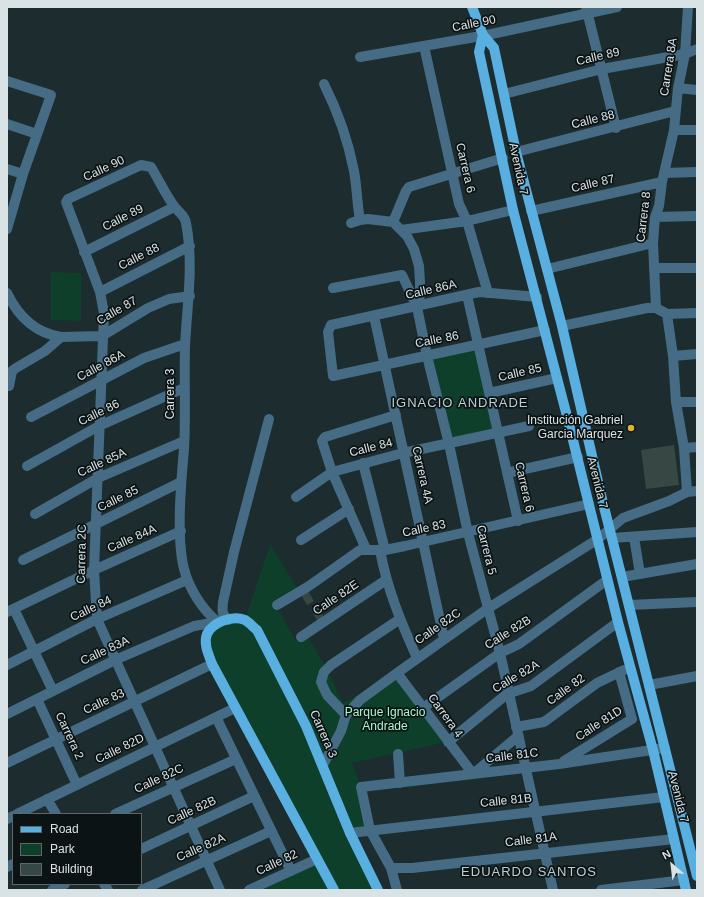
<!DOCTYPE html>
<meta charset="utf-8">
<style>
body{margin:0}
#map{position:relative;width:704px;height:897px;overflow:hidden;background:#1c2c2f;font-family:Arial,sans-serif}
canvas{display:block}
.frame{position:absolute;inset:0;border:8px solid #d9e2e4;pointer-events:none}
.legend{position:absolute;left:12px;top:813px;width:130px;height:72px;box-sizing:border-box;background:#0c1314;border:1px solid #5e6667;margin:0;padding:5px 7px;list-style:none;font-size:12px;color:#d9e2e4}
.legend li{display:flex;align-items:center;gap:8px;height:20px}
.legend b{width:20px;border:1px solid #5e6667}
.north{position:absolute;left:652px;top:845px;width:40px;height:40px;-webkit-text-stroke:3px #0c1314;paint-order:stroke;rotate:332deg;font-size:11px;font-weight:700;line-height:16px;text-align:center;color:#d9e2e4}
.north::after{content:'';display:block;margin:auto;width:14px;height:18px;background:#d9e2e4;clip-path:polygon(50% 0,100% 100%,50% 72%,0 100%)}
</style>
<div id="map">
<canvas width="704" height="897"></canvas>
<div class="frame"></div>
<ul class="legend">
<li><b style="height:5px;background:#58afe0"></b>Road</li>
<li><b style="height:11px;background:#0e3f2b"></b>Park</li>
<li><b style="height:11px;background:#364744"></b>Building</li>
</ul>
<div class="north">N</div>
</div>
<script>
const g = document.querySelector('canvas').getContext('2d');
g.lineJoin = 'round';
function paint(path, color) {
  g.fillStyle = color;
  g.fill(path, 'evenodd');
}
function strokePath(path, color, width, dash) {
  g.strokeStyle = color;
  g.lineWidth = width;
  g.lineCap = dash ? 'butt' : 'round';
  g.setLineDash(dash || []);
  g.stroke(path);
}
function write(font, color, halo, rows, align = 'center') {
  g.font = font + ' Arial,sans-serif';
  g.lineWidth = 3.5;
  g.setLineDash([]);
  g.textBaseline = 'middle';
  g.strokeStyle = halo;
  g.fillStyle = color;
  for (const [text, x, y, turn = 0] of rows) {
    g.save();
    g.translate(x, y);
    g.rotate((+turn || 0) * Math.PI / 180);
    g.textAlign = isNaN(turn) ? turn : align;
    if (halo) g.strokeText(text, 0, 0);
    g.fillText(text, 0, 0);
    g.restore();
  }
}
paint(new Path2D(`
 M51 272 81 273V321L51 320Z
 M478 347 497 432 450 442 428 357Z
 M270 545 297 587 273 601 296 641 307 635 327 669 343 703 397 674 447 742 352 763 361 787 370 830 351 833 378 890H248L316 859 213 664 208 635 218 623 245 620Z`), '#0e3f2b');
paint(new Path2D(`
 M674 445 679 485 646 489 641 450Z
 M307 589 314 601 307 605 300 593Z
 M317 606 325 618 318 622 311 610Z`), '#364744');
strokePath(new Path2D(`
 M586 7 616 128
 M424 46 459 204 467 221 488 293
 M360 57 487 35 617 7
 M7 81 51 95 23 174 7 229
 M324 84C338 112 348 140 354 171 357 187 357 204 360 220
 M678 88 697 90
 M504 94 602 69 685 54 697 49
 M7 124 37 134
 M674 130H697
 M516 152 675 111
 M7 169 23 174
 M664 173 697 172
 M531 211 662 182
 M655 217 697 216
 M393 222 406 191 409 187 503 158
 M351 223 360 220 368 219 393 222 407 236 414 249 419 266 420 282V295L417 307 427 356 449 444 468 533 500 653 553 890
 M401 230 467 221 513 210
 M84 252 174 207
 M654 268H697
 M547 269 653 243
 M333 288 402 275 417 307
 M100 292 190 246
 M7 293C18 316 35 333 61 337
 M467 295 518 521
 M537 297 479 292 331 325 328 332 333 376 545 330
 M656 308 653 243 655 217 659 206 662 182 674 130 678 88 685 54 688 7
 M667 314 673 356 676 402 684 448 687 492
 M374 316 444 639
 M562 326 647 308H656L667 314 697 313
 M673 356 697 354
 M7 386H9L12 371 16 368 45 351 61 337 102 336 148 308 169 299 190 296
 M489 393 557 378
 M676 402H697
 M31 417 144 358 185 344
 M684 448 697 447
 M363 463 385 550
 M27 466 99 426 184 388
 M507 473 578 457
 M296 497 332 472 403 453 529 426
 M35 514 98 478 184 441
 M634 537 640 574
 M612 538 697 532
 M301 540 349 509
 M366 549 332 472 322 441 325 437 396 415
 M380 550C387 589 401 622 417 658
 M23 560 181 482
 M622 577 697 564
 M277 605 309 586 360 550H385L405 546 589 504
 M629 605 697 602
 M14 609 53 691
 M7 612 94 570 181 531
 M228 620C222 615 222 610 223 602L234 552 269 419
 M218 622C202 610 189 588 184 569 176 537 181 483 184 449 186 415 184 380 185 346 187 305 194 264 186 223 185 215 178 212 174 206 165 194 159 180 151 167L141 165 68 199 66 202 100 292 104 313 94 570 97 619 220 890
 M301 637 386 580
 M7 665 97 619 187 580
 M397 673 473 774 518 736
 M649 685 697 676
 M37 699 77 785
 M423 708 500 653 519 644 607 580
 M7 714 115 660 194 626 218 622
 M346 715 327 695 321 682 324 672 331 665 400 619
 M216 717 291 871
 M516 727 544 722 597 683 624 670
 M448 742 507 694 531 686 618 622
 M398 754 400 783
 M564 761 632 719 619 672
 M7 763 212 664
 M323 765 341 731 346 715 360 700 397 673 487 609 598 539 623 518 669 501 687 492 697 491
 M47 799 56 814
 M17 814 235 708
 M115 814 236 759
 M7 819 13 816
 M350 833 664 797
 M141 849 254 796
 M7 867 13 864
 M391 868H412L674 839
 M104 884 108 890
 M52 890 65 884
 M142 890 271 831
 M249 890 317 859
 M397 890 391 868 370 830 361 787 559 764 665 748
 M601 890 684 880`), '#456c84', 10);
strokePath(new Path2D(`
 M472 7 483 35 494 48 516 152 562 326 602 499 697 876
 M483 35 479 52 513 210 568 420 618 622 653 750 686 890
 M334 890 212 664C209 655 203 644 207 634 213 622 232 615 245 620 249 622 253 627 257 630L306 726 350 833 378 890`), '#58afe0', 10);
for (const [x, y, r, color] of [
 [631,428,4,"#ddb133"]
]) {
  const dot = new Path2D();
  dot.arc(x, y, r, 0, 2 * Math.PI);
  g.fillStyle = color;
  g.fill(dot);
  strokePath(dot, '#0c1314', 1.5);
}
write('12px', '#d9e2e4', '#0c1314', [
 ["Calle 90",474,24,-11],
 ["Calle 89",598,57,-13],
 ["Carrera 8A",669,67,-81],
 ["Calle 88",593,120,-14],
 ["Carrera 6",465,168,77],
 ["Calle 90",104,169,-25],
 ["Avenida 7",518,169,78],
 ["Calle 87",593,184,-13],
 ["Carrera 8",644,217,-83],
 ["Calle 89",123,218,-27],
 ["Calle 88",139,257,-27],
 ["Calle 86A",431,290,-13],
 ["Calle 87",117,311,-30],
 ["Calle 86",437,340,-11],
 ["Calle 86A",101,366,-28],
 ["Calle 85",520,373,-13],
 ["Carrera 3",171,394,-90],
 ["Calle 86",99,413,-26],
 ["Calle 84",371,448,-14],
 ["Calle 85A",102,463,-25],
 ["Carrera 4A",422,475,77],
 ["Avenida 7",597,483,76],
 ["Carrera 6",524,487,77],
 ["Calle 85",118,499,-26],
 ["Calle 83",424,529,-12],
 ["Calle 84A",132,539,-24],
 ["Carrera 5",486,550,76],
 ["Carrera 2C",82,554,-89],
 ["Calle 82E",336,598,-34],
 ["Calle 84",91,609,-25],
 ["Calle 82C",438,627,-35],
 ["Calle 82B",508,633,-32],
 ["Calle 83A",105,651,-25],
 ["Calle 82A",516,677,-30],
 ["Calle 82",566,690,-36],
 ["Calle 83",104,702,-25],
 ["Carrera 4",445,716,54],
 ["Calle 81D",599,724,-33],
 ["Carrera 3",323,734,66],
 ["Carrera 2",69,736,65],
 ["Calle 82D",120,749,-26],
 ["Calle 81C",512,756,-7],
 ["Calle 82C",159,779,-25],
 ["Avenida 7",678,797,76],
 ["Calle 81B",506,801,-6],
 ["Calle 82B",192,811,-25],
 ["Calle 81A",531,840,-7],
 ["Calle 82A",201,848,-24],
 ["Calle 82",277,863,-25]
]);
write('12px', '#d9e2e4', '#0c1314', [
 ["Institución Gabriel",623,421],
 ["Garcia Marquez",623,435]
], 'right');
write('12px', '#a5f9cf', '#0c1314', [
 ["Parque Ignacio",385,713],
 ["Andrade",385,727]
]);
g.letterSpacing = '1px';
write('13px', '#bbced2', '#0c1314', [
 ["IGNACIO ANDRADE",460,403],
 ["EDUARDO SANTOS",529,872]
]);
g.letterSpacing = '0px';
</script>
